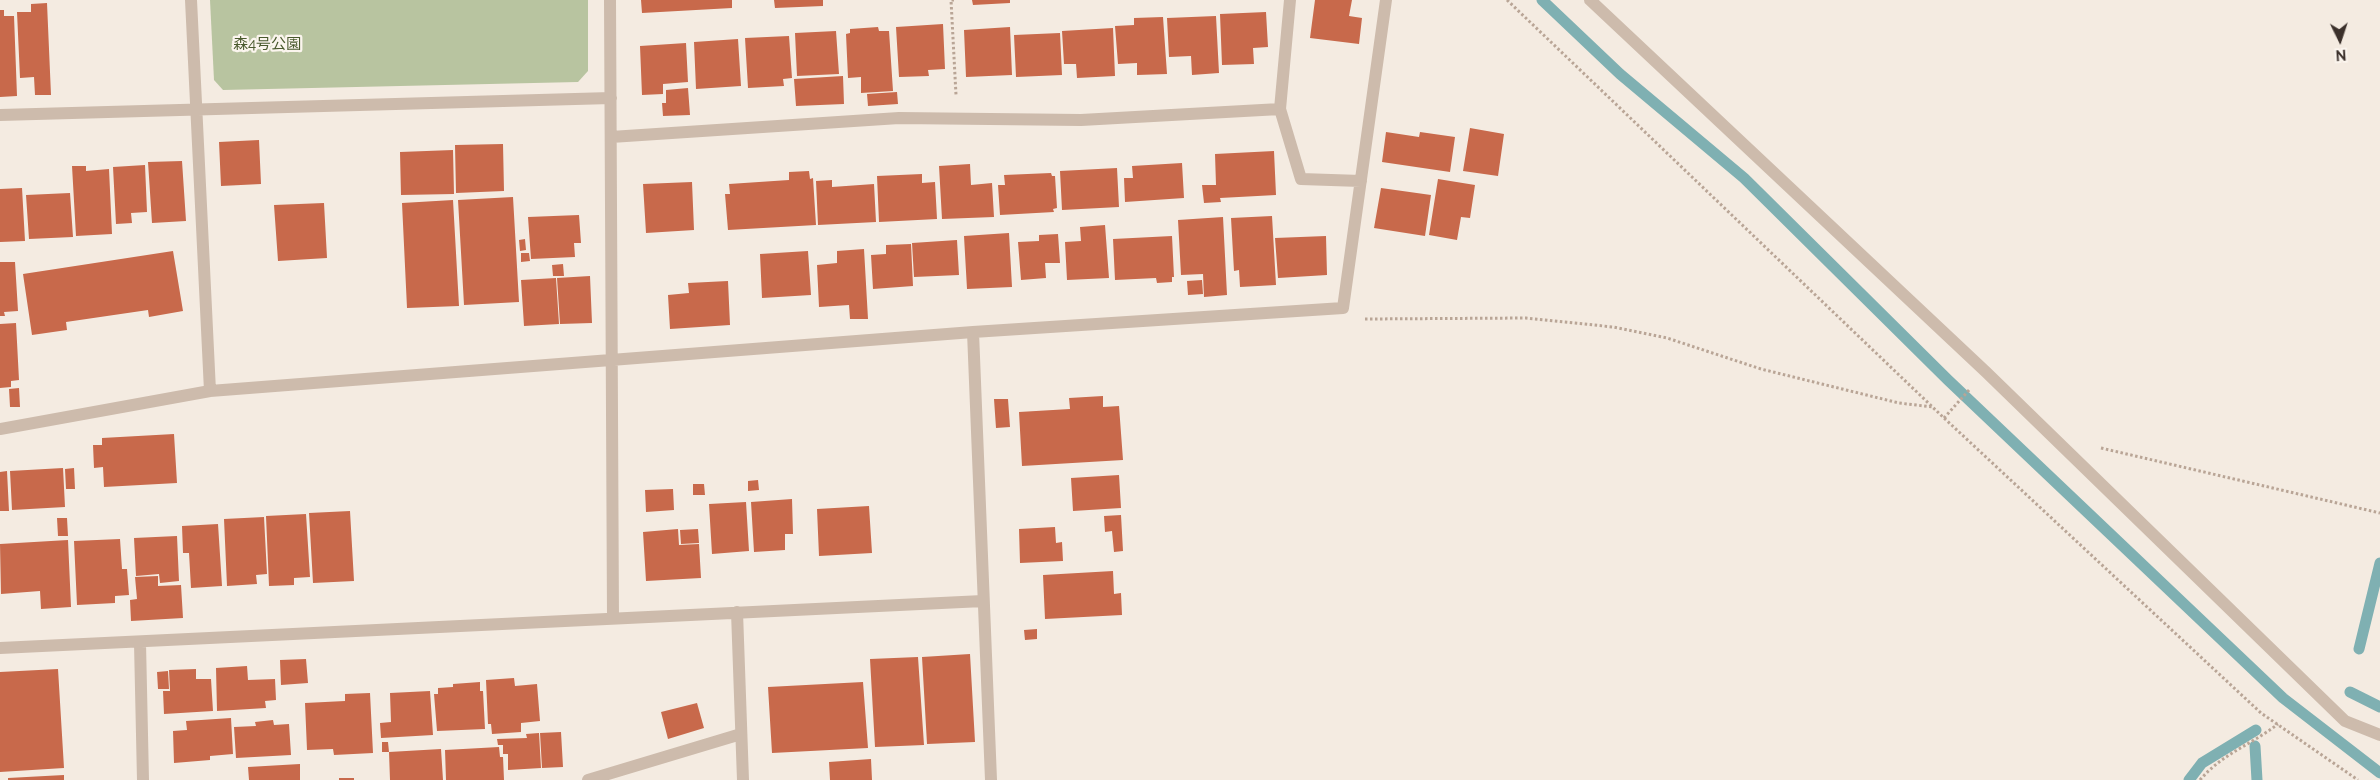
<!DOCTYPE html>
<meta charset="utf-8">
<style>
body{margin:0}
#map{position:relative;width:2380px;height:780px;overflow:hidden;background:#f4ebe1;font-family:Raleway,sans-serif}
canvas{display:block}
.north{position:absolute;left:2315px;top:15px;width:50px;height:50px;-webkit-text-stroke:4px #fbf5ee;paint-order:stroke;rotate:176deg;font-size:14px;font-weight:700;line-height:20px;text-align:center;color:#3b302b}
.north::after{content:'';display:block;margin:auto;width:18px;height:22px;background:#3b302b;clip-path:polygon(50% 0,100% 100%,50% 72%,0 100%)}
</style>
<div id="map">
<canvas width="2380" height="780"></canvas>
<div class="north">N</div>
</div>
<script>
const g = document.querySelector('canvas').getContext('2d');
g.lineJoin = 'round';
function paint(path, color) {
  g.fillStyle = color;
  g.fill(path, 'evenodd');
}
function strokePath(path, color, width, dash) {
  g.strokeStyle = color;
  g.lineWidth = width;
  g.lineCap = dash ? 'butt' : 'round';
  g.setLineDash(dash || []);
  g.stroke(path);
}
function write(font, color, halo, rows, align = 'center') {
  g.font = font + ' Raleway,"Noto Sans JP",sans-serif';
  g.lineWidth = 4.5;
  g.setLineDash([]);
  g.textBaseline = 'middle';
  g.strokeStyle = halo;
  g.fillStyle = color;
  for (const [text, x, y, turn = 0] of rows) {
    g.save();
    g.translate(x, y);
    g.rotate((+turn || 0) * Math.PI / 180);
    g.textAlign = isNaN(turn) ? turn : align;
    if (halo) g.strokeText(text, 0, 0);
    g.fillText(text, 0, 0);
    g.restore();
  }
}
paint(new Path2D(`
 M210 0H588V71L578 82 223 90 214 80Z`), '#b8c4a0');
strokePath(new Path2D(`
 M1542 0 1620 74 1744 178 1948 380 2283 698 2380 773
 M2359 649 2380 563
 M2350 692 2380 707
 M2255 746 2257 780
 M2189 780 2202 763 2256 730`), '#7fb0b2', 11);
paint(new Path2D(`
 M641 0H732V8L642 13Z
 M774 0H823V6L775 8Z
 M972 0H1010V3L973 5Z
 M1315 0H1352L1349 16 1362 18 1359 44 1310 38Z
 M47 3 51 95H35L34 77 20 78 17 12H31V4Z
 M0 10H4V16H14L17 96 0 97Z
 M1266 12 1268 47 1253 48 1254 64 1222 65 1220 14Z
 M1216 16 1219 73 1192 75 1191 56 1169 57 1167 18Z
 M1163 17 1167 74 1137 75V63L1118 64 1115 26 1134 25V18Z
 M943 24 945 69 928 70 929 76 899 77 896 27Z
 M878 27 879 31H889L893 91 861 93V77L848 78 846 34 850 33V29Z
 M1010 27 1012 75 966 77 964 30Z
 M1113 28 1115 76 1077 78 1076 64H1064L1062 31Z
 M836 31 839 74 797 76 795 33Z
 M1060 33 1062 75 1016 77 1014 35Z
 M789 36 792 78 783 79 784 86 748 88 745 38Z
 M738 39 741 86 696 89 694 42Z
 M686 43 688 82 663 84V94L642 95 640 46Z
 M843 76 844 104 796 106 794 79Z
 M688 88 690 115 663 116 662 103H666V90Z
 M897 92 898 104 868 106 867 94Z
 M1470 128 1504 134 1498 176 1463 171Z
 M1386 132 1419 137 1420 132 1455 137 1450 172 1382 162Z
 M259 140 261 184 221 186 219 142Z
 M503 144 504 191 456 193 455 145Z
 M453 150 454 194 401 195 400 152Z
 M1274 151 1276 195 1220 198 1221 202 1204 203 1202 185H1216L1215 154Z
 M182 161 186 221 152 223 148 162Z
 M1182 163 1184 198 1125 202 1124 178H1133L1132 166Z
 M970 164 971 185 992 183 994 217 942 219 939 166Z
 M145 165 147 212 131 213 132 223 116 224 113 167Z
 M72 166H86V171L109 169 112 234 76 236Z
 M1117 168 1119 207 1062 210 1060 171Z
 M809 171 810 179 813 178 816 225 728 230 725 194H730L729 184 789 180V172Z
 M1051 173 1052 176H1055L1057 208 1053 209 1054 212 1000 215 998 185H1005L1004 175Z
 M922 174V183L935 182 937 219 879 222 877 176Z
 M1438 179 1475 185 1470 218 1461 217 1457 240 1429 235Z
 M832 180V187L874 184 876 222 818 225 816 181Z
 M692 182 694 230 646 233 643 184Z
 M22 188 25 241 0 242V189Z
 M1381 188 1431 195 1425 236 1374 228Z
 M70 193 73 237 29 239 26 195Z
 M513 197 519 302 464 305 458 200Z
 M453 200 459 306 407 308 402 203Z
 M324 203 327 258 278 261 274 205Z
 M579 215 581 243H574L575 257 531 259 528 217Z
 M1272 216 1276 285 1240 287 1239 270 1234 271 1231 218Z
 M1223 217 1227 295 1204 297 1203 274 1181 275 1178 220Z
 M1105 225 1109 278 1067 280 1065 242 1081 241 1080 227Z
 M1009 233 1012 287 967 289 964 236Z
 M1058 234 1060 263H1045L1046 278 1021 280 1018 242 1039 241V235Z
 M1172 236 1174 277H1172V282L1157 283 1156 278 1115 280 1113 239Z
 M1326 236 1327 275 1278 278 1275 238Z
 M525 239 526 250 520 251 519 240Z
 M957 240 959 275 914 277 912 243Z
 M911 244 913 286 873 289 871 255 886 254V245Z
 M864 249 868 319H850L849 305 819 307 817 265 837 263V251Z
 M173 251 183 311 149 317 148 310 66 322 67 330 32 335 23 274Z
 M808 251 811 295 762 298 760 254Z
 M521 253H529L530 261 521 262Z
 M0 262H15L18 311 4 312 5 316H0Z
 M563 264 564 276H553L552 265Z
 M590 276 592 323 560 324 557 278Z
 M556 278 559 324 524 326 521 280Z
 M1202 280 1203 294 1188 295 1187 281Z
 M728 281 730 325 670 329 668 295 689 293 688 283Z
 M16 323 19 380 11 381V387L0 388V324Z
 M19 388 20 407H10L9 389Z
 M1103 396V407L1119 406 1123 460 1022 466 1019 412 1070 409 1069 398Z
 M994 399H1008L1010 427 996 428Z
 M174 434 177 483 104 487 103 467 94 468 93 445H102V438Z
 M63 468 65 507 12 510 10 471Z
 M74 468 75 489H66L65 469Z
 M7 471 9 511H0V472Z
 M1119 475 1121 508 1073 511 1071 478Z
 M758 480 759 490 748 491V481Z
 M693 484H704L705 495H693Z
 M673 489 674 510 646 512 645 490Z
 M792 499 793 534H785V550L754 552 751 502Z
 M746 502 749 551 712 554 709 504Z
 M869 506 872 553 819 556 817 509Z
 M350 511 354 581 313 583 309 513Z
 M306 514 310 577 294 578V585L269 586 266 516Z
 M1121 515 1123 551 1114 552 1112 531 1105 532 1104 516Z
 M264 517 267 574 256 575 257 584 227 586 224 519Z
 M57 518H67L68 536H58Z
 M218 524 222 586 191 588 189 553H183L182 526Z
 M1055 527 1056 543 1062 542 1063 561 1020 563 1019 529Z
 M678 529 679 545 699 544 701 578 646 581 643 532Z
 M698 529 699 543 681 544 680 530Z
 M177 536 179 581 160 583 159 574 136 576 134 538Z
 M120 539 122 569H127L129 595 115 596V603L77 605 74 541Z
 M68 540 71 607 41 609 40 591 1 594 0 544Z
 M1113 571 1114 594 1121 593 1122 615 1045 619 1043 575Z
 M158 576V586L181 585 183 618 131 621 130 600 137 599 135 577Z
 M1037 629V639L1025 640 1024 630Z
 M970 654 975 742 927 744 922 657Z
 M918 657 924 745 875 747 870 659Z
 M306 659 308 683 281 685 280 660Z
 M247 666 248 680 275 679 276 700 265 701 266 708 217 711 216 668Z
 M58 669 64 768 0 772V672Z
 M196 669V679H211L213 711 164 714 163 691H170L169 670Z
 M168 671 169 689H158L157 672Z
 M514 678 515 686 537 684 540 721 521 723V732L492 734 491 724H488L486 680Z
 M480 682V691H483L485 729 437 731 434 694H438V688L453 687V684Z
 M863 682 868 748 772 753 768 687Z
 M430 691 433 735 381 738 380 723 391 722 390 693Z
 M370 693 373 753 334 755 333 749 307 750 305 703 345 701V694Z
 M697 703 704 728 668 739 661 712Z
 M231 718 233 754 210 756V760L174 763 173 731 187 730 186 721Z
 M273 720 274 725 289 724 291 755 236 758 234 727 256 726 255 722Z
 M561 732 563 767 542 768 540 733Z
 M539 733 541 768 508 770V754H503V745H498L497 739 527 738 526 734Z
 M382 742H388L389 752H382Z
 M499 747 500 757H503L504 780H446L445 750Z
 M441 749 443 780H390L389 752Z
 M871 759 872 780H830L829 762Z
 M300 764V780H249L248 767Z
 M64 775V780H8V778Z
 M339 778H354V780H339Z`), '#c8694b');
strokePath(new Path2D(`
 M954 0H951L956 95
 M1507 0 1944 418 2261 713 2358 780
 M1365 319 1526 318 1613 327 1667 338 1761 369 1899 403 1933 407
 M1944 418 1970 389
 M2101 448 2380 513
 M2200 780C2223 753 2251 745 2278 724`), '#b9a596', 3, [2.5, 2.5]);
strokePath(new Path2D(`
 M191 0 210 391
 M610 0 613 617
 M1290 0 1280 109 1301 179 1361 181
 M1590 0 1986 372 2345 721 2380 735
 M0 115 611 98
 M611 137 899 118 1081 120 1280 109
 M973 332 991 780
 M0 429 210 391 973 332 1343 308 1386 0
 M737 612 743 780
 M140 643 143 780
 M0 648 983 601
 M588 780 741 734`), '#cdbbac', 12);
write('15px', '#4a5a2e', '#fbf5ee', [
 ["森4号公園",267,44]
]);
</script>
